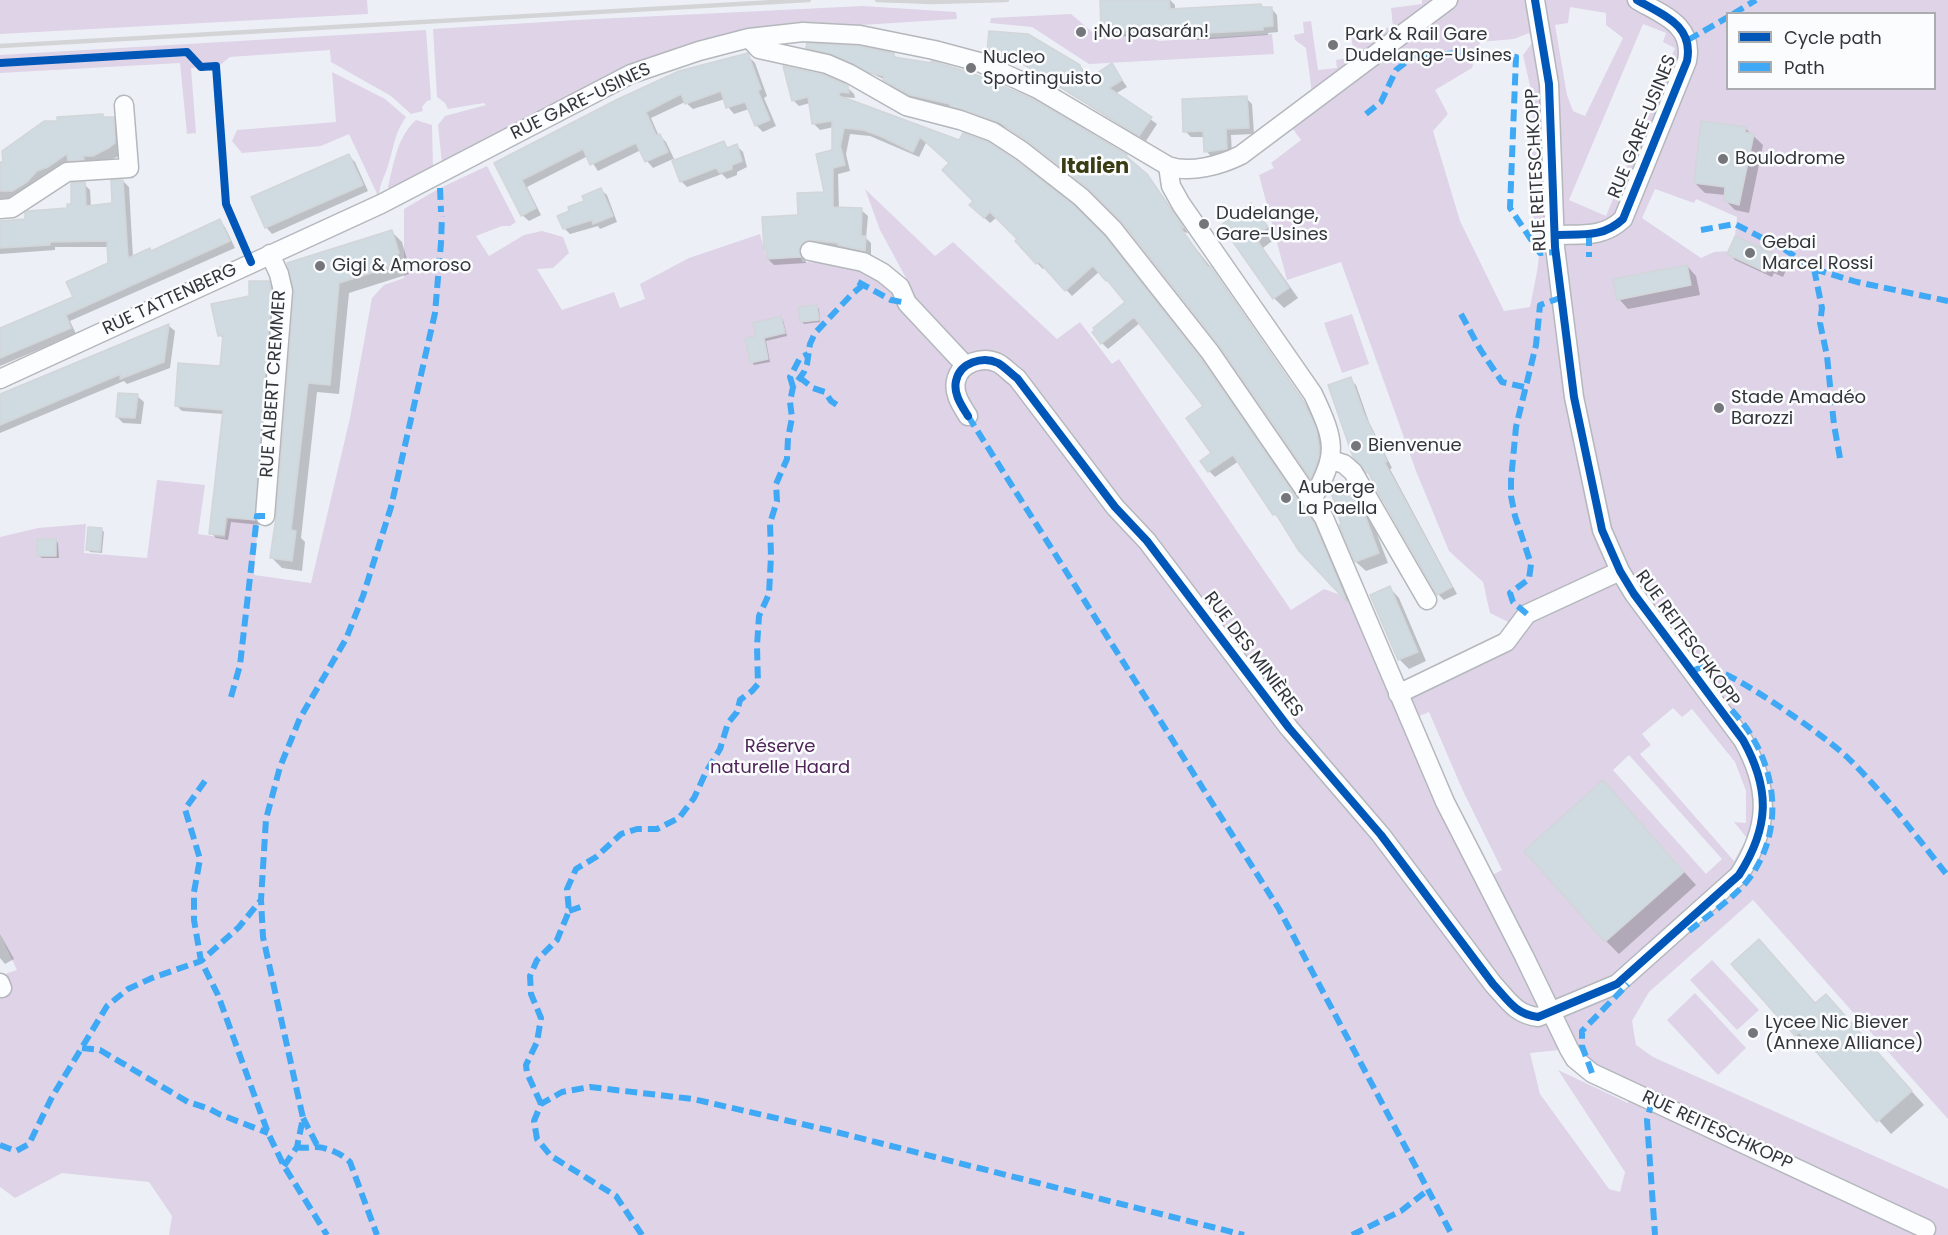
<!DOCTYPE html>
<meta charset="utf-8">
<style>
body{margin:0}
#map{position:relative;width:1948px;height:1235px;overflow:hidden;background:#ecf0f6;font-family:Poppins,sans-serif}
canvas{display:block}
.legend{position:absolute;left:1726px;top:12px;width:210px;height:78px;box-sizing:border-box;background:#fbfcfe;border:2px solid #abacaf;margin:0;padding:8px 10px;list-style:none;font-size:18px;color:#333539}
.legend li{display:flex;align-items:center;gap:12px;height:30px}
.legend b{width:30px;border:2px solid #abacaf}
</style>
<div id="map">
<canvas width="1948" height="1235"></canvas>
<ul class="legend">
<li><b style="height:8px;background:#0057b8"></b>Cycle path</li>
<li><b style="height:8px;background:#3fa9f5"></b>Path</li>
</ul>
</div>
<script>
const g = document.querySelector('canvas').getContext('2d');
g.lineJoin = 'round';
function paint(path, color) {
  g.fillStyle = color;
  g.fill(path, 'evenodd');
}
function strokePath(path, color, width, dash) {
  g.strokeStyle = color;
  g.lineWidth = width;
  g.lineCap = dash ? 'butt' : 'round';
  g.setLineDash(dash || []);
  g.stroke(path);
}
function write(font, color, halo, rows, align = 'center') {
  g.font = font + ' Poppins,sans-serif';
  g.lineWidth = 5;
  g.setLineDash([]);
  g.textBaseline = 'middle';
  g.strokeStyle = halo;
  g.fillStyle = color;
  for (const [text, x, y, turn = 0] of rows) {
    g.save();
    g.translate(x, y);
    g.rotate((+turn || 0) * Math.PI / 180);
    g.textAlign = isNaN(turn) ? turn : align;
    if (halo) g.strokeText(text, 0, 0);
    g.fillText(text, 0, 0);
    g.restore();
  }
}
paint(new Path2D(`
 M0 0H367L368 14 0 34Z
 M1422 0H1948V1119L1753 900 1649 992 1632 1021 1636 1045 1653 1057 1948 1189V1235H169L172 1216 149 1182 62 1173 15 1198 0 1187V989L8 984 5 974 17 970 0 934V537L38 528 86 524 84 553 147 558 157 480 205 485 198 534 225 538 228 519 258 520 254 575 311 583 350 418 372 298 384 285 404 278V209L440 188 487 166 516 222 510 226H502L476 236 489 256 524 235 542 231 563 237 569 253 553 268 537 269 562 310 614 292 620 308 645 299 640 284 689 258 760 234 767 259 801 257 802 262C847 263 859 267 896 293L906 278 880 230 865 189 935 256 953 242 1057 339 1080 322 1112 364 1119 359 1291 610 1324 589 1346 597 1358 594 1389 675 1405 682 1504 632 1510 623 1490 613 1483 582 1449 551 1416 471 1341 262 1287 280 1259 175 1274 168 1271 163 1301 140 1287 121 1313 101 1306 48 1295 40 1294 35 1304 33 1303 22 1311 21 1318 70 1337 68 1336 60 1354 57 1351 33 1393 27 1391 8 1422 4ZM1570 7 1606 13V25L1623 38 1585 116 1573 111 1567 95 1555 25 1568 23ZM1728 14H1934V88H1728ZM1643 24 1666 33 1663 42 1675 48 1606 216 1569 200ZM1529 33 1532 43 1523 55 1534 103 1529 204 1541 238 1537 272 1530 307 1504 311 1460 221 1433 131 1448 114 1435 90 1472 68 1480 42 1514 39ZM1655 189 1694 203 1696 199 1737 217 1735 236 1728 251 1714 252 1701 258 1642 218ZM1673 708 1682 717 1692 709 1735 762 1746 791V823L1734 822 1747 838 1734 861 1640 754 1651 745 1642 734ZM1429 712 1463 791 1502 870 1484 879 1410 720ZM1629 755 1722 859 1706 874 1613 770ZM1603 780 1684 871 1605 942 1524 851ZM1569 1049 1632 1092 1628 1103 1558 1070 1625 1172 1620 1192 1609 1189 1540 1094 1530 1053Z
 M863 6 956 12 957 19 861 25 799 22 746 29 697 42 626 66 442 164 438 125 445 116 486 105 484 103 448 109 445 103 437 97 433 29 576 20Z
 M1071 14 1097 36 1142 34 1159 41 1272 34 1274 54 1089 64 1032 27 990 23 991 18Z
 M426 30 431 100 427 101 422 107 423 111 411 114 391 96 331 62 330 50 230 57 220 65 191 68 196 133 187 134 180 63 0 73V55Z
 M332 72 385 99 406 117C394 134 394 147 388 166 384 178 379 185 379 198L349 134 321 146 242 153 232 141 237 130 336 122Z
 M416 120 432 125 433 169 391 192 388 187C394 163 397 137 416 120Z
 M1352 314 1369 364 1342 373 1324 323Z
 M1712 960 1759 1010 1737 1030 1690 980Z
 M1695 993 1746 1048 1718 1075 1667 1020Z`), '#ded3e7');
paint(new Path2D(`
 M1134 0H1170L1175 5V11L1261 5 1264 9 1271 8 1277 15 1278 32 1268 33V35L1197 40 1191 33 1109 37 1103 31Z
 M808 47 894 55 898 59 1032 100 1126 156 1153 182 1188 233 1183 232 1216 274 1310 410 1324 446 1317 483 1220 344 1123 221 1096 194 1037 148 1007 128 956 109 918 101 891 86 886 80 839 59 814 54Z
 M988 50 1080 66 1086 73 1088 80 1112 65 1127 87 1115 94 1157 124 1146 141 1020 63 995 56Z
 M747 55 755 63 767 96 764 98 776 126 763 132 756 125 749 109 734 114 728 107 725 99 693 109 685 102 651 118 658 134 666 142 675 161 723 143 730 149 737 146 743 152 747 167 737 172V175L727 179 722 174 687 187 681 181 673 159 653 168 647 161 641 150 598 171 588 156 527 187 541 215 529 221 522 215 496 163Z
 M847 87 854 94 855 98 840 97 960 142 1110 244 1207 367 1320 531 1350 603 1300 550 1281 520 1274 514 1239 461 1215 477 1209 471 1202 461 1213 453 1205 406 1141 322 1108 349 1102 343 1127 303 1100 271 1072 296 1045 267 1043 269 1037 263 1019 239 997 217 990 223 971 205 975 201 950 163 927 141 919 157 870 136 850 134 846 154 850 171 838 174 839 208 861 210 868 216 866 238 871 243V256L845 251 843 248 813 246 805 255 806 263 774 265 768 259 799 216 826 193 834 151V127L820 130 814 124 810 103 799 106 793 100Z
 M1246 98 1252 104 1254 134 1231 135 1232 155 1212 157 1206 151 1205 137H1191L1185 131Z
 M103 116 106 119 113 118 122 128 119 156 21 200 0 202V164H4L59 122Z
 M1745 128 1763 145 1749 213 1735 210 1725 200 1726 195 1705 193 1695 183Z
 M349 156 355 162 368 191 272 234 266 227Z
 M123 181 129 187 133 258 152 252 219 221 225 227 235 248 70 321 76 334 0 366V329L75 298 109 264V247H55V250L0 254V223L27 220 69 209 84 184 90 190 91 207 113 205Z
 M601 190 607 195 617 222 600 229 598 226 570 234 564 228 571 212Z
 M1251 205 1260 215 1276 238 1263 248 1298 298 1284 308 1274 298 1223 226Z
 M392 232 402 242 408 263 406 264 409 274 349 293 339 394 317 392 301 538 305 542 302 571 282 568 272 558 277 522 296 292Z
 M1729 253 1782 259 1788 265 1783 277 1774 273 1772 277 1735 260Z
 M1687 266 1696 276 1700 295 1628 309 1619 299Z
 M268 282 274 288 276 298 260 525 231 522 228 540 216 538 211 533 224 414 182 411 176 405 222 368 224 340 220 335 251 297Z
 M816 306 819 309 820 322 804 324 801 321Z
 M781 318 783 320 787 336 766 341 770 362 754 365 752 362 758 337Z
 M169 326 175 331 170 368 127 384 124 381 0 433V395Z
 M1350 379 1356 385 1369 422 1392 468 1390 469 1457 594 1444 600 1438 594 1372 476 1368 472Z
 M137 396 144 402 141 424 123 423 117 417Z
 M1346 485 1356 495 1373 524 1388 563 1366 571 1356 562 1341 526Z
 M101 529 104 532 102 553 90 552 88 549Z
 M55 540 58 543 59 558H42L39 556Z
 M1390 588 1399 598 1426 661 1409 669 1399 659Z
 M1603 782 1696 885 1619 954 1606 941Z
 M0 934 14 959 5 964 0 958Z
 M1826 996 1924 1105 1891 1134 1812 1045 1809 1048 1796 1035 1816 1005Z`), '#0003');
const building = new Path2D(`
 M1100 0H1169L1170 9 1261 4 1262 7H1272L1273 26 1263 27V30L1190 34 1189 27 1101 31Z
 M989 31 1028 34 1080 65 1085 81 1112 63 1122 80 1109 88 1152 117 1139 136 1012 57 987 50Z
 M807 43 859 46 894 53V57L932 63 931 61 972 73 1033 99 1127 155 1126 156 1147 174 1184 228 1180 227 1208 267 1210 266 1304 402 1316 428 1319 446V457L1311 479 1219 345 1122 222 1088 188 1029 142 999 122 950 106V104L910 95 883 80 884 76 870 73 831 54 806 48Z
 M748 53 761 89 758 91 770 120 755 126 745 102 726 108 721 91 685 104 681 94 646 112 656 135 660 134 668 152 645 162 636 143 590 165 583 149 522 180 536 208 521 216 494 163 618 99 679 71Z
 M783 66 824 75 845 84 848 86 849 93 840 92 839 96 851 100 959 140 963 133 988 142 1015 160 1074 205 1105 236 1201 359 1314 523 1347 602 1299 551 1276 514 1273 515 1233 455 1208 472 1200 461 1211 453 1186 418 1203 406 1134 317 1101 344 1092 332 1095 331 1093 328 1125 302 1107 280 1106 281 1093 266 1065 291 1039 262 1036 264 1015 241 1017 239 990 212 984 218 969 205 973 201 942 170 949 163 920 137 913 152 880 136 863 130 844 128 840 148H841L845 165 833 168V207L862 208 861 236H866L865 251 838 245V243L807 240 799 248 801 257 767 259 766 250H764L762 217 798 215 797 193 824 192 816 154 832 150V121L812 124 808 97 792 101Z
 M1247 96 1249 128 1226 129 1227 149 1204 152 1203 131 1183 132 1182 99Z
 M103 114V117H114L115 143 110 147 93 156H83L84 160 68 161 67 154 48 167 37 171 27 182 12 191H0V162H3L2 151 44 121H57V117Z
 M1701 121 1746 127 1745 132 1754 134 1739 205 1724 201 1725 187 1694 183Z
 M724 141 727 148 737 144 742 161 732 165V169L720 173 716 168 680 182 672 161Z
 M349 154 363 185 265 228 251 197Z
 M111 180H123L128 258 150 248 151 251 220 219 230 241 66 315 71 328 0 358V328L73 297 66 282 108 263 107 241 50 242V245L0 248V221L25 219V213L28 211 67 208V204H71V183L85 182 86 206 112 203Z
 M601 188 613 216 593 224 592 220 563 229 557 216 569 211 568 207 584 201 582 196Z
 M1251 203 1268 227 1255 237 1289 288 1273 299 1221 225Z
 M392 230 399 253 397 254 400 264 339 283 330 385 308 383 291 530 296 531 292 561 270 558 276 517 294 292 287 263Z
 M1735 236 1783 258 1777 272 1768 268 1766 272 1727 254Z
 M1687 265 1691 285 1617 300 1613 279Z
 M249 281H269L272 292 255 520 226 517 224 535 209 534 223 410 175 406 178 363 220 366 223 335 218 336 211 304 249 296Z
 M817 305 819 320 800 322 798 307Z
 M781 316 785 333 764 338 768 359 750 363 745 338 756 336 753 323Z
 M169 324 164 362 120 379 121 374 0 425V394Z
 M1351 377 1364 414 1387 461 1385 463 1452 587 1437 595 1378 492 1368 472 1366 473 1353 457 1328 385Z
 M118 393 138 394 135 418 116 417Z
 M1347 483 1364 513 1379 553 1355 562 1339 525 1341 524 1330 489Z
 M88 527 102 528 100 551 86 550Z
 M37 539H56V556H37Z
 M1390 586 1418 652 1398 660 1370 595Z
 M1603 780 1684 872 1605 942 1524 851Z
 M1759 939 1815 1003 1826 994 1912 1091 1877 1122 1799 1032 1795 1036 1731 964Z`);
paint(building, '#d0dae1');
strokePath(building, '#d2d6d9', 1.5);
const minor = new Path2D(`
 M749 38 759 49 827 64 850 74 906 106 960 120 993 132 1022 151 1081 197 1113 229 1210 352 1324 518 1445 802 1524 956 1569 1049 1575 1059 1592 1073 1926 1229
 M1168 166 1171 186 1181 204 1313 394C1336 443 1338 453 1312 500
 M0 209 12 208 67 172 129 168 124 105
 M1555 235C1582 234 1603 238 1623 219L1687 61C1694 25 1663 15 1637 0
 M810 251 863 262 883 273 900 287 907 303 965 365
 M0 379 381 204 631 74 699 51 749 38 803 32 860 35 934 50 979 62 1038 89 1168 166C1190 174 1221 165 1241 155L1448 0
 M968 416C962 406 953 394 956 381 960 362 983 356 998 363 1005 367 1011 374 1017 378L1115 507 1147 541 1289 728 1381 835 1493 984C1508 1000 1515 1014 1538 1017L1617 984 1739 875C1769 828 1771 790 1743 740L1634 594 1620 571 1602 530 1574 397 1555 247 1549 84 1535 0
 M1331 460 1344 464 1353 472 1427 600
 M265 516 283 291 279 274 270 254
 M1398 694 1506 642 1527 614 1620 571
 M0 983 2 988`);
strokePath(minor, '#b4b7bc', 21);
strokePath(minor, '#fcfdfe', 18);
strokePath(new Path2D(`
 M877 0 933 2 1007 0
 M0 46 809 0`), '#d2d4d6', 4.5);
strokePath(new Path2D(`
 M1733 14 1756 0
 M1688 40 1728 17
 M1366 114 1381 102 1396 70 1418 53 1429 57 1460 52 1516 57 1510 208 1540 253 1556 252
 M440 188 441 212
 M1701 230 1735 224 1784 249 1814 269 1857 282 1948 301
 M1589 234V257
 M1814 269 1822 308 1820 323 1827 356 1834 425 1840 458
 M858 282 891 300 907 303
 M1461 314 1480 349 1502 382 1524 387
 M799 377 813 388 825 392 831 401 837 405
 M793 387 790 377 800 358 808 354
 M968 416 1279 909 1452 1235
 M1527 614 1513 602 1510 593 1529 579 1531 564 1515 516 1511 496V480L1516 427 1536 345 1540 305 1560 298
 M1692 672C1695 670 1700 667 1704 667 1726 666 1829 739 1847 757 1884 793 1916 836 1948 876
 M231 697 240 665 257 516H265
 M205 781 185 809 200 859 194 892V920L201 961 218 995 268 1133 284 1166 327 1235
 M569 911 586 905
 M1689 931C1706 917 1735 897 1748 880 1781 837 1779 780 1751 735 1745 725 1736 715 1728 706
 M82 1048 100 1050 188 1102 210 1109 219 1114 268 1133
 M1592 1073 1582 1046V1031L1628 984
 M1652 1101 1647 1120 1655 1235
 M541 1104 527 1073 526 1065 537 1042 541 1018 531 994 530 976 537 960 557 940 569 911 567 889 576 869 596 857 621 834 637 829H657L679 818 694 798 706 772 720 749 728 723 737 712 740 700 752 691 758 684 757 646 759 616 769 594 771 556 770 523 777 501 776 484 787 459 788 438 792 418 790 402 793 387 804 372 807 364 810 344 815 333 852 294 863 285
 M303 1118 318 1147
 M0 1145 16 1151 29 1144 52 1097 107 1006 128 989 152 978 201 961 239 927 261 900
 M297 1147C304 1149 310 1147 317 1147 329 1148 342 1154 350 1162L377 1235
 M284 1166 297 1147 303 1118 263 937 261 900 266 819 280 767 300 718 346 639 363 596 391 507 435 313 441 243 442 216
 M642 1235 616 1196 551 1156 537 1139 534 1121 541 1104 562 1092 590 1087 693 1099 828 1130 1244 1235
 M1352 1235 1401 1211 1428 1190`), '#3fa9f5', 6, [12, 6]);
strokePath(new Path2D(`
 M0 63 187 52 201 67 216 66 226 204 251 262
 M1555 235C1582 234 1603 238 1623 219L1687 61C1694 25 1663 15 1637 0
 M968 416C962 406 953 394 956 381 960 362 983 356 998 363 1005 367 1011 374 1017 378L1115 507 1147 541 1289 728 1381 835 1493 984C1508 1000 1515 1014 1538 1017L1617 984 1739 875C1769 828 1771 790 1743 740L1634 594 1620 571 1602 530 1574 397 1555 247 1549 84 1535 0`), '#0057b8', 8);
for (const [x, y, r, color] of [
 [1081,32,6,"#74767b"],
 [1333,45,6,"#74767b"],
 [971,68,6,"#74767b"],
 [1723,159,6,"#74767b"],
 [1204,224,6,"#74767b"],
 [1750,253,6,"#74767b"],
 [320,266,6,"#74767b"],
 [1719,408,6,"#74767b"],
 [1356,446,6,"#74767b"],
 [1286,498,6,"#74767b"],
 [1753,1033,6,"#74767b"]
]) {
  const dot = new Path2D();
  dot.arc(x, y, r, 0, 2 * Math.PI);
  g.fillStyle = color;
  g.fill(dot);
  strokePath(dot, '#fbfcfe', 2);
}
write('18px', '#333539', '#fbfcfe', [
 ["¡No pasarán!",1093,32],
 ["Park & Rail Gare",1345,35],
 ["Dudelange-Usines",1345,56],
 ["Nucleo",983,58],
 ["Sportinguisto",983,79],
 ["Boulodrome",1735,159],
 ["Dudelange,",1216,214],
 ["Gare-Usines",1216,235],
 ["Gebai",1762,243],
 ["Marcel Rossi",1762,264],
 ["Gigi & Amoroso",332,266],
 ["Stade Amadéo",1731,398],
 ["Barozzi",1731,419],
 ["Bienvenue",1368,446],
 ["Auberge",1298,488],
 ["La Paella",1298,509],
 ["Lycee Nic Biever",1765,1023],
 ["(Annexe Alliance)",1765,1044]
], 'left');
write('18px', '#333539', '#fbfcfe', [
 ["RUE GARE-USINES",581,102,-26],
 ["RUE GARE-USINES",1643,127,-68],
 ["RUE REITESCHKOPP",1537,170,-93],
 ["RUE TATTENBERG",170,300,-25],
 ["RUE ALBERT CREMMER",274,384,-86],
 ["RUE REITESCHKOPP",1687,639,54],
 ["RUE DES MINIÈRES",1253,655,53],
 ["RUE REITESCHKOPP",1717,1131,25]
]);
write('18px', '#4e2459', '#fbfcfe', [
 ["Réserve",780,747],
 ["naturelle Haard",780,768]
]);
write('bold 21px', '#3a3c14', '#fbfcfe', [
 ["Italien",1095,168]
]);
</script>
